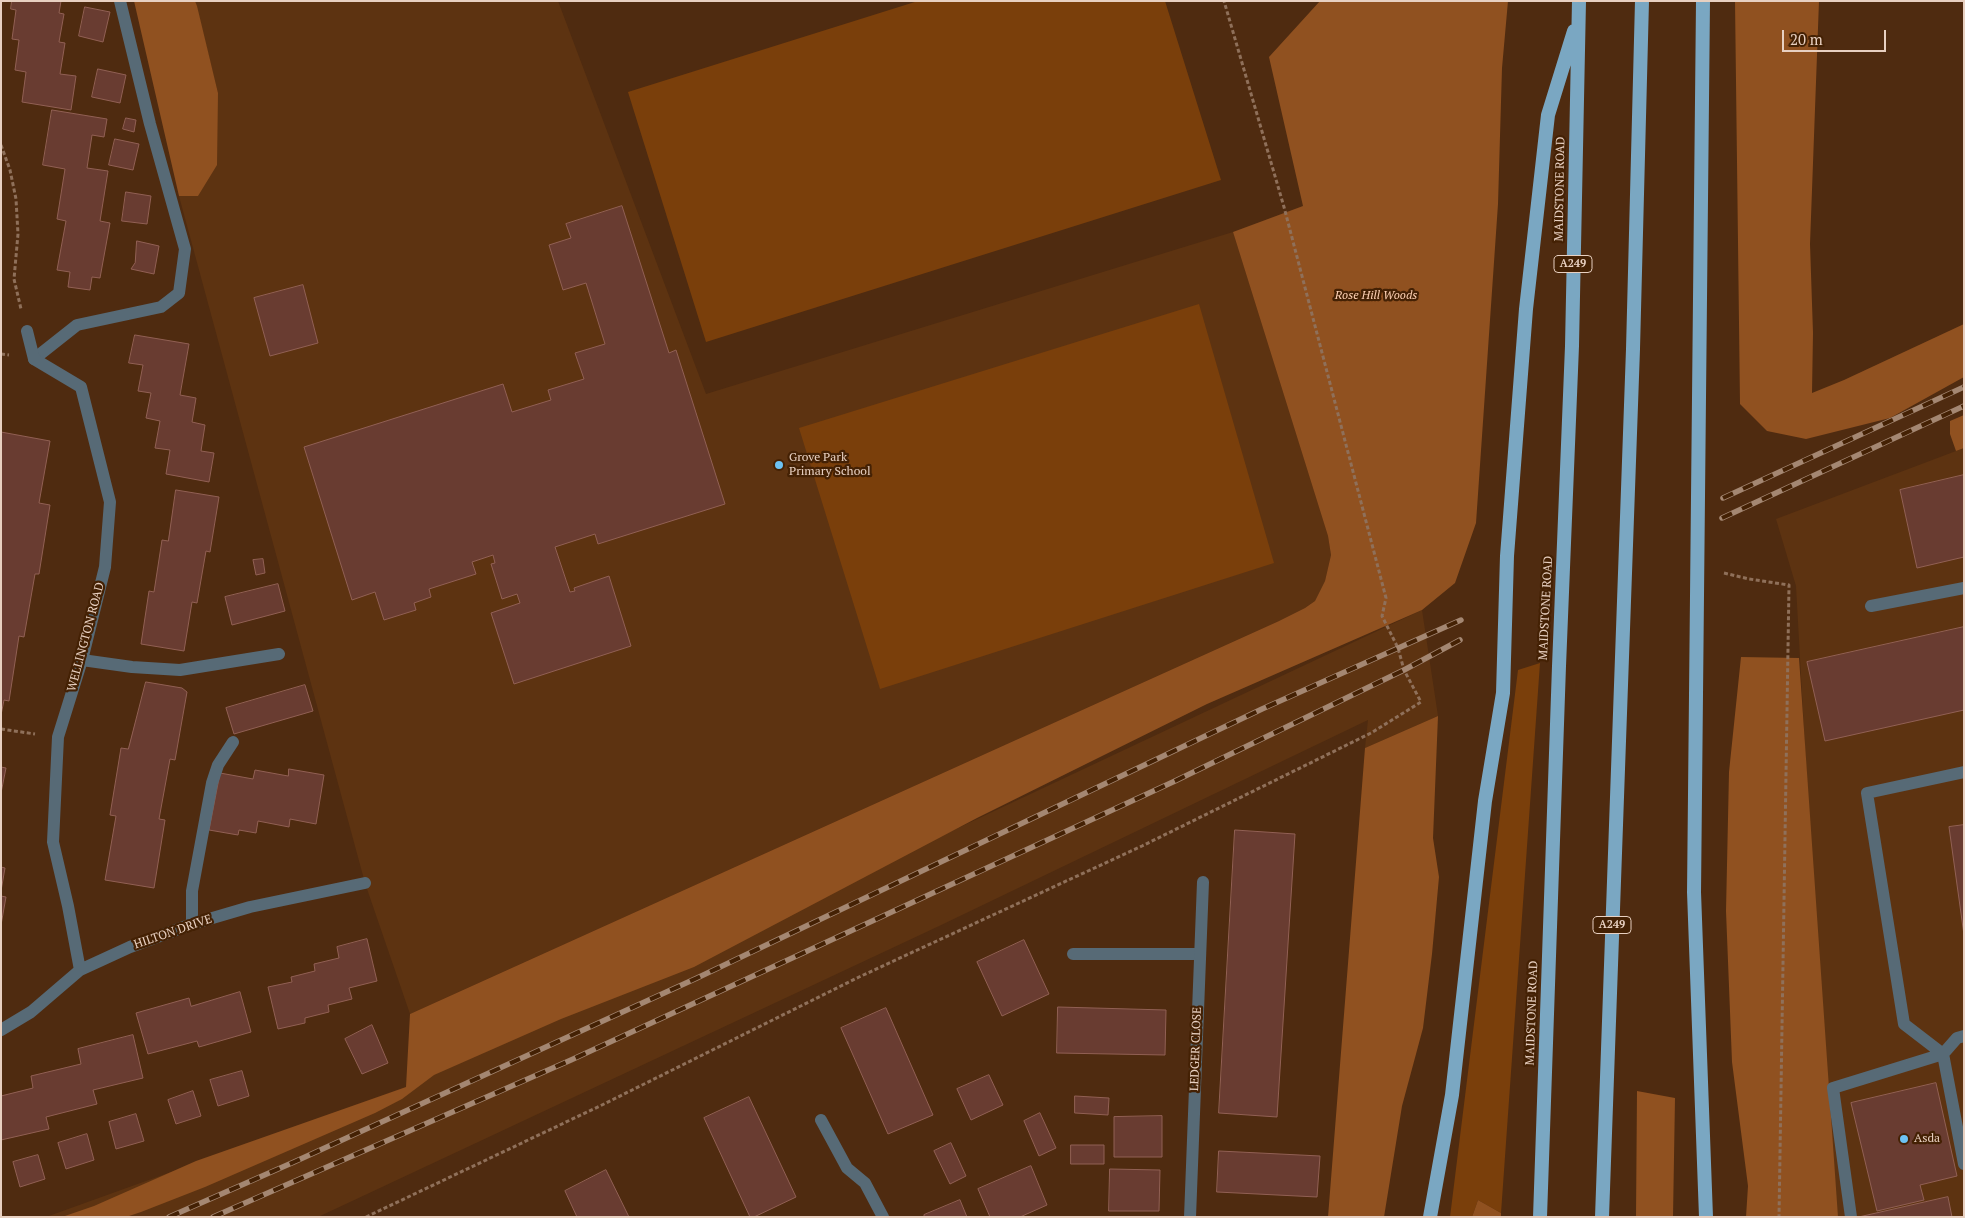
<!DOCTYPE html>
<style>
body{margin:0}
#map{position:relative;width:1965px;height:1218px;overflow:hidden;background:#4f2b10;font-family:"PT Serif",serif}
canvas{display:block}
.frame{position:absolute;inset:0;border:2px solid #e8d0c1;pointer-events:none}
.scale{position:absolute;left:1782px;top:30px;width:104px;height:22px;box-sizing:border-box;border:2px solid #e8d0c1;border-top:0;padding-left:6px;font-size:15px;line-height:18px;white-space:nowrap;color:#e8d0c1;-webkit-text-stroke:4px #442104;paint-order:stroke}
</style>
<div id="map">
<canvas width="1965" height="1218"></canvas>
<div class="frame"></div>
<div class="scale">20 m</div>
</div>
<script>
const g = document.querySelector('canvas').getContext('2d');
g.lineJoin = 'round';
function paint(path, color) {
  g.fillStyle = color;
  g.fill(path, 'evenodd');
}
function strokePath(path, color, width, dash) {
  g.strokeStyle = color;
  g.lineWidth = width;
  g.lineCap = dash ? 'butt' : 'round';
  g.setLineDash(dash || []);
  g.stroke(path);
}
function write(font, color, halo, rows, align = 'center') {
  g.font = font + ' "PT Serif",serif';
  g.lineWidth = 4.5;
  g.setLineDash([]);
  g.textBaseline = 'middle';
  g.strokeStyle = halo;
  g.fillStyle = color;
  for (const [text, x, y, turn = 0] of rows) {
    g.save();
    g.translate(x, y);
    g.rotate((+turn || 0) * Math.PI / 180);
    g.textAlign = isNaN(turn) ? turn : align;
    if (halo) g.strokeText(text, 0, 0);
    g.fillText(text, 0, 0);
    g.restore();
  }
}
paint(new Path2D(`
 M195 1H558L706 394 1233 232 1328 536 1331 555 1325 581 1315 601 1305 608 1279 621 410 1014 365 883 179 196H198L218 93Z
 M1964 448V1217H1831L1796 586 1776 519Z
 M1422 610 1438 716 1365 748 1368 720 937 927 318 1217H46L407 1087Z`), '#5d3311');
paint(new Path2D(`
 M918 1H1165L1221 180 706 342 628 92Z
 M1199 304 1274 563 880 689 799 428Z
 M1540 663 1501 1213 1478 1200 1472 1217H1450L1518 670Z`), '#7a3f0b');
paint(new Path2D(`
 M134 1H195L197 6 218 93 217 165 198 196H179Z
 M1320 1H1508L1502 68 1498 204 1476 523 1455 583 1422 610 1207 704 977 818 694 967 561 1019 434 1075 402 1099 375 1113 205 1187 141 1212 126 1217H62L94 1206 196 1161 406 1087 410 1014 1279 621 1305 608 1315 601 1325 581 1331 555 1328 536 1233 232 1303 206 1269 57Z
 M1735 1H1819L1810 244 1813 333 1812 393 1844 380 1964 324V377L1890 418 1806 439 1767 431 1740 404Z
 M1964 415V448L1956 451 1950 434V421Z
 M1741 657 1799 658 1838 1217H1746L1748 1186 1732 1062 1726 911 1729 772Z
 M1438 716 1433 838 1439 877 1432 954 1423 1028 1402 1106 1384 1217H1328L1365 748Z
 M1637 1091 1675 1098 1673 1217H1636Z
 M1478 1200 1501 1213V1217H1472Z`), '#905120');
const building = new Path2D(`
 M12 1H61L59 13 64 14 59 42 65 43 60 74 76 76 71 110 22 102 26 72 15 70 19 40 12 39 16 10 11 9Z
 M85 7 110 12 103 42 79 36Z
 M98 69 126 75 120 103 92 97Z
 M52 110 107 119 104 137 92 135 87 168 108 171 100 221 110 223 100 278 92 277 90 290 68 287 70 272 57 270 66 221 57 219 65 169 43 165Z
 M126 118 136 120 134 132 123 129Z
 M115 139 139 144 133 170 109 165Z
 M126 192 151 196 147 224 122 221Z
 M622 206 669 353 676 350 725 504 598 544 595 534 555 547 570 592 575 591 574 588 609 576 631 646 514 684 491 613 520 603 517 594 502 599 491 564 495 563 493 555 472 562 476 574 429 589 431 597 414 603 416 610 384 620 375 592 352 600 304 447 503 384 512 412 551 400 548 390 584 379 575 353 605 344 586 283 563 290 549 245 571 238 566 224Z
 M137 241 159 246 154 274 131 269 135 263Z
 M303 285 318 343 270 356 254 298Z
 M135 335 189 344 180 395 196 398 192 422 205 425 201 451 214 453 209 482 166 474 170 450 155 448 160 421 146 418 151 393 138 391 143 365 129 363Z
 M1 432 50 441 39 503 50 505 39 574H35L24 637 19 636 9 701 4 700 1 715Z
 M1964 475V557L1917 568 1900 490Z
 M176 490 219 497 210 552 206 551 197 603 192 602 184 651 141 644 149 591 154 592 162 540 168 541Z
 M263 559 265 573 256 575 253 560Z
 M278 584 285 611 232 625 225 597Z
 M1964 627V710L1825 741 1807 662Z
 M146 682 182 688 187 692 175 760 170 759 159 819 165 820 154 888 105 880 116 816 110 815 121 748 128 749Z
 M305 685 313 711 234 734 226 708Z
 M1 767 6 768 1 793Z
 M289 769 324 775 316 824 290 819 289 827 258 821 256 833 239 830 238 835 209 830 220 773 253 779 255 770 288 776Z
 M1964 825V935L1949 827Z
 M1235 830 1295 834 1277 1117 1219 1113Z
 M1 867 5 868 1 891Z
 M1 896 6 897 1 925Z
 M367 939 377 981 349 988 352 999 328 1005 329 1012 305 1018V1023L278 1029 268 987 292 982 291 977 315 971 314 964 339 958 337 947Z
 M1024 940 1049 994 1002 1016 977 962Z
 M240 992 251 1032 199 1047 197 1041 148 1054 136 1013 189 998 191 1006Z
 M1058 1007 1166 1010 1165 1055 1057 1053Z
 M886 1008 933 1115 888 1134 841 1028Z
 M372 1025 388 1063 362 1074 345 1039Z
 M133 1035 143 1078 93 1090 97 1104 46 1117 49 1129 1 1140V1096L33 1088 31 1076 81 1064 78 1049Z
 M242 1071 249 1096 218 1106 210 1080Z
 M989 1075 1003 1105 971 1120 957 1089Z
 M1936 1083 1957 1176 1920 1185 1924 1200 1877 1211 1851 1103Z
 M193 1091 201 1116 176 1124 168 1100Z
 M1075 1096 1109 1098 1108 1115 1075 1113Z
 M749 1097 796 1197 754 1217H750L704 1118Z
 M1040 1113 1056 1148 1039 1156 1024 1121Z
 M136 1114 144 1141 116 1149 109 1122Z
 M1162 1116V1157H1114V1117Z
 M87 1134 94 1160 66 1169 58 1143Z
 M951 1143 966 1176 950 1184 934 1151Z
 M1071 1145H1104V1164H1071Z
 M1219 1151 1320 1156 1317 1197 1217 1192Z
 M38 1155 45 1179 20 1187 13 1162Z
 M1031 1166 1047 1205 1020 1217H990L978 1189Z
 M1110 1169 1160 1170 1159 1211H1109Z
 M606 1170 629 1217H577L565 1191Z
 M1948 1197 1952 1217H1859Z
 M960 1200 967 1217H924V1215Z`);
paint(building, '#693c31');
strokePath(building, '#916054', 1);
strokePath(new Path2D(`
 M1 145 10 170 16 199 18 234 14 279 21 309
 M1 354 9 355
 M1724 573 1749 579 1789 585 1779 1217
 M1 729 35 734
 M366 1217 604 1104 859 977 1142 846 1371 733 1421 702 1404 670 1398 648 1382 616 1386 598 1284 207 1224 1`), '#8f705a', 3, [4, 2.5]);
strokePath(new Path2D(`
 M34 359 77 325 161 307 179 293 185 249 150 124 120 1
 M1871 606 1964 588
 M82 660 132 667 180 670 279 654
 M1964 772 1867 793 1904 1024 1943 1054 1957 1038 1964 1036
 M192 924V891L212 783 218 765 233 742
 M1073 954H1200
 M1851 1217 1833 1088 1943 1054 1964 1164`), '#576a76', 12);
strokePath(new Path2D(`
 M27 331 34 359 81 387 110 502 105 567 82 660 58 737 53 842 68 906 80 970
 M1 1030 31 1012 80 970 130 947 192 924 250 907 365 883
 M821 1120 847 1168 865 1183 883 1217
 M1190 1217 1203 882`), '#576a76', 12);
strokePath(new Path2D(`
 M1703 1 1694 892 1706 1217
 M1430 1217 1452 1095 1485 801 1503 693 1507 556 1526 309 1548 115 1574 31
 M1540 1217 1559 666 1572 346 1579 1
 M1602 1217 1633 349 1642 1`), '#7aa7c2', 14);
const rail = new Path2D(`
 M1723 498 1964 387
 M1722 518 1964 406
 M169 1217 294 1162 697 978 1262 709 1461 620
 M213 1217 571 1060 803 953 1175 781 1404 670 1460 640`);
strokePath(rail, '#a48772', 5.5);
strokePath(rail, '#442104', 4, [11]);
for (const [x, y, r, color] of [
 [779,465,5,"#6dc2f3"],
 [1904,1139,5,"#6dc2f3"]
]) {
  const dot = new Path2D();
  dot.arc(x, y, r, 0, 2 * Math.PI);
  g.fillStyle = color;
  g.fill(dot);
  strokePath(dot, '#442104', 2);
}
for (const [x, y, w] of [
 [1573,264,38],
 [1612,925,38]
]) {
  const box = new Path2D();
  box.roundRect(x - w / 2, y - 8.5, w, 17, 4);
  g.fillStyle = '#442104';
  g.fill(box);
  strokePath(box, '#e8d0c1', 1);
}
write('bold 11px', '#e8d0c1', null, [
 ["A249",1573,264],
 ["A249",1612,925]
]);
write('12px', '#e8d0c1', '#442104', [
 ["MAIDSTONE ROAD",1560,189,-89],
 ["MAIDSTONE ROAD",1546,608,-87],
 ["WELLINGTON ROAD",86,637,-75],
 ["HILTON DRIVE",173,932,-19],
 ["MAIDSTONE ROAD",1532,1013,-88],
 ["LEDGER CLOSE",1196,1049,-88]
]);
write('italic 12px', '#fdd0b3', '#442104', [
 ["Rose Hill Woods",1376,296]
]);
write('12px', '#e8d0c1', '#442104', [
 ["Grove Park",789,458],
 ["Primary School",789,472],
 ["Asda",1914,1139]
], 'left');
</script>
